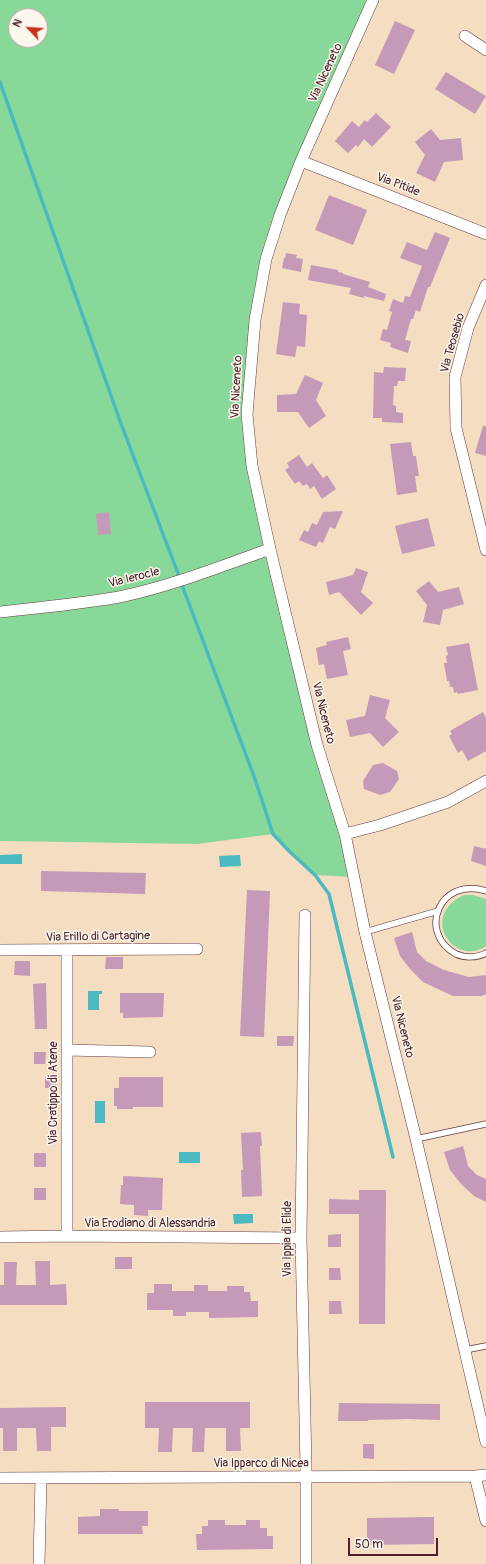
<!DOCTYPE html>
<style>
body{margin:0}
#map{position:relative;width:486px;height:1564px;overflow:hidden;background:#f4ddc1;font-family:Pangolin,sans-serif}
canvas{display:block}
.north{position:absolute;left:8px;top:8px;width:40px;height:40px;box-sizing:border-box;background:#fbf7ec;border:1px solid #b4a19f;border-radius:50%;rotate:295deg;font-size:11px;font-weight:700;line-height:16px;text-align:center;color:#4a1f2b}
.north::after{content:'';display:block;margin:auto;width:14px;height:18px;background:#c8321e;clip-path:polygon(50% 0,100% 100%,50% 72%,0 100%)}
.scale{position:absolute;left:348px;top:1538px;width:90px;height:18px;box-sizing:border-box;border:2px solid #4a1f2b;border-top:0;padding-left:5px;font-size:12px;line-height:14px;white-space:nowrap;color:#4a1f2b;-webkit-text-stroke:3px #fbf7ec;paint-order:stroke}
</style>
<div id="map">
<canvas width="486" height="1564"></canvas>
<div class="north">N</div>
<div class="scale">50 m</div>
</div>
<script>
const g = document.querySelector('canvas').getContext('2d');
g.lineJoin = 'round';
function paint(path, color) {
  g.fillStyle = color;
  g.fill(path, 'evenodd');
}
function strokePath(path, color, width, dash) {
  g.strokeStyle = color;
  g.lineWidth = width;
  g.lineCap = dash ? 'butt' : 'round';
  g.setLineDash(dash || []);
  g.stroke(path);
}
function write(font, color, halo, rows, align = 'center') {
  g.font = font + ' Pangolin,sans-serif';
  g.lineWidth = 3;
  g.setLineDash([]);
  g.textBaseline = 'middle';
  g.strokeStyle = halo;
  g.fillStyle = color;
  for (const [text, x, y, turn = 0] of rows) {
    g.save();
    g.translate(x, y);
    g.rotate((+turn || 0) * Math.PI / 180);
    g.textAlign = isNaN(turn) ? turn : align;
    if (halo) g.strokeText(text, 0, 0);
    g.fillText(text, 0, 0);
    g.restore();
  }
}
paint(new Path2D(`
 M0 0H373L266 259 251 365 252 466 354 877 315 875 273 834 197 844 0 841ZM16 16H40V40H16Z
 M464 895H473L486 899V946C455 968 418 916 464 895Z`), '#88d999');
paint(new Path2D(`
 M22 854V864H0V855Z
 M240 855 241 866 220 867 219 856Z
 M88 991H102V994H99V1010H88Z
 M95 1101H105V1123H95Z
 M179 1152H200V1163H179Z
 M233 1214H253V1223L234 1224Z`), '#4ab9c0');
strokePath(new Path2D(`
 M0 82 120 421 179 576
 M182 585 255 779 273 834 289 851 315 875 329 894 393 1157`), '#4ab9c0', 3.5);
paint(new Path2D(`
 M395 21 415 30 394 74 375 65Z
 M446 72 486 96 475 114 435 89Z
 M376 113 391 127 372 147 364 139 358 147 356 145 348 153 335 141 352 121 359 127 365 120 367 122Z
 M431 129 440 140 461 138 463 160 444 162 435 182 416 173 425 155 415 142Z
 M329 195 367 210 353 245 315 230Z
 M435 232 450 238 430 287H428L420 312 416 310 413 319H411L405 340 411 341 408 353 390 347 391 343 380 340 383 329 387 330 392 312 389 311 393 299 403 303 405 296 410 297 422 266 400 258 407 242 427 250Z
 M286 253 297 255 296 258 303 259 301 272 282 268 284 258H285Z
 M311 265 338 270V272L343 273V274L370 282 368 287 386 294 384 301 364 296V298L349 294 351 288 308 280Z
 M283 302 300 304 299 314 307 315 305 347 297 346 295 357 276 354Z
 M384 367 406 368 405 381H398L397 386H394L393 405 396 406V412L403 413V423L382 422V418H373L374 372 383 373Z
 M305 375 323 383 316 400 326 416 309 428 298 412H277V395L296 394Z
 M483 426H486V456L475 453Z
 M411 442 413 456H416L419 476H415L417 492 397 495 390 444Z
 M299 455 307 467 312 463 323 478 327 475 336 489 322 499 314 486 310 489 307 484 303 486 299 481 295 484 285 470 289 467 287 463Z
 M343 511 335 529 330 527 323 543 319 541 316 547 299 540 304 530 308 532 312 523 317 525 323 512Z
 M109 512 111 534 98 535 96 514Z
 M428 518 435 546 402 554 395 526Z
 M356 568 368 572 361 592 373 603 361 615 339 592 329 595 326 582 353 575Z
 M429 581 438 592 459 587 464 604 443 610 440 625 423 622 427 605 416 591Z
 M348 637 351 649 343 651 348 675 327 679 324 664 319 665 316 648 327 645 326 642Z
 M469 643 478 690 458 694 457 692 454 693 453 687H450L449 681H447L444 663H447L446 656 448 655 446 647Z
 M370 695 390 700 385 718 399 732 383 747 370 733 350 737 346 720 365 716Z
 M483 712 486 718V751L468 761 462 750 458 753 449 736 452 734 450 731Z
 M383 763 397 771 399 779 390 792 380 795 364 789 363 781 373 765Z
 M474 846 486 849V866L471 861Z
 M41 871 146 873 145 894 41 891Z
 M247 890 270 891 264 1037 240 1036Z
 M412 932 417 952 426 961 444 970 469 977 486 975V994L482 996H453L423 982 410 969 400 956 394 938Z
 M106 957H123V969H105Z
 M15 961H30V976L14 975Z
 M46 983 47 1029H35L33 984Z
 M120 993H164L163 1017 123 1018V1013H120Z
 M277 1036H294L293 1046H277Z
 M34 1052H46L45 1064H34Z
 M45 1077H56V1088H45Z
 M119 1077H163V1107H133V1109H117V1106H114V1088H119Z
 M261 1132 262 1146H260L262 1196 242 1197 241 1170H243L241 1133Z
 M463 1146 468 1166 477 1175 486 1179V1202L474 1196 461 1184 450 1170 444 1152Z
 M34 1153H46V1167H34Z
 M123 1176 163 1178 162 1210H148V1216L134 1215V1205L120 1204 121 1185H123Z
 M34 1188H46V1200H34Z
 M359 1190H386L385 1324H359V1214H329V1199L359 1200Z
 M341 1234V1247H328V1235Z
 M115 1257H132V1269H115Z
 M35 1261H50V1285L66 1284 67 1305H0V1285H4V1262H17L16 1285H36Z
 M329 1268H340L341 1280H329Z
 M154 1284H172V1291H194V1285H208V1291H227V1286H244V1292H250L251 1301H258V1317L209 1318V1312H186V1316H173V1310H147V1293H154Z
 M329 1301H341L342 1314H329Z
 M145 1402H250V1428H240L241 1451H226V1428H205L204 1452H192L193 1428H173L172 1452H158L159 1428H145Z
 M339 1403 440 1404V1420L408 1419 368 1420V1421H338Z
 M66 1407V1427H51V1451H37L36 1428H17V1451H3V1428H0V1408Z
 M363 1444H374V1459L363 1458Z
 M100 1509H119V1511H148V1526H142L143 1534H78V1517L100 1516Z
 M434 1517V1544L367 1545V1518Z
 M208 1520H225V1525H246V1520H260V1528H267V1536H273V1549L197 1550 196 1534H202V1526H208Z`), '#c49ab8');
const lane = new Path2D(`
 M486 891C439 876 417 933 456 954 465 958 477 958 486 953
 M365 932 438 911
 M416 1139 486 1124
 M465 1350 486 1346`);
const street = new Path2D(`
 M373 0 301 161 280 215 266 259 255 320 247 414 252 466 270 549 317 745 345 834 365 932 416 1139 486 1442
 M465 36 486 50
 M301 161 486 234
 M486 285 468 328 455 377 456 428 486 550
 M0 612C41 607 84 604 124 596 174 585 222 566 270 549
 M345 834 380 825 448 802 486 781
 M305 915 301 1238 306 1466V1564
 M0 950 197 949
 M67 1050 150 1052
 M67 1236V950
 M0 1237 67 1236 301 1238
 M475 1476 486 1475
 M0 1478 475 1476 486 1521
 M39 1564 41 1478`);
strokePath(lane, '#643c42', 7);
strokePath(street, '#643c42', 12);
strokePath(lane, '#fff', 5.5);
strokePath(street, '#fff', 11);
write('12px', '#4a1f2b', '#fbf7ec', [
 ["Via Niceneto",326,73,-65],
 ["Via Pitide",398,185,21],
 ["Via Teosebio",453,343,-74],
 ["Via Niceneto",237,387,-87],
 ["Via Ierocle",134,578,-14],
 ["Via Niceneto",323,713,76],
 ["Via Erillo di Cartagine",98,937,-1],
 ["Via Niceneto",402,1027,76],
 ["Via Cratippo di Atene",54,1093,-90],
 ["Via Erodiano di Alessandria",150,1224],
 ["Via Ippia di Elide",288,1239,-90],
 ["Via Ipparco di Nicea",261,1464]
]);
</script>
